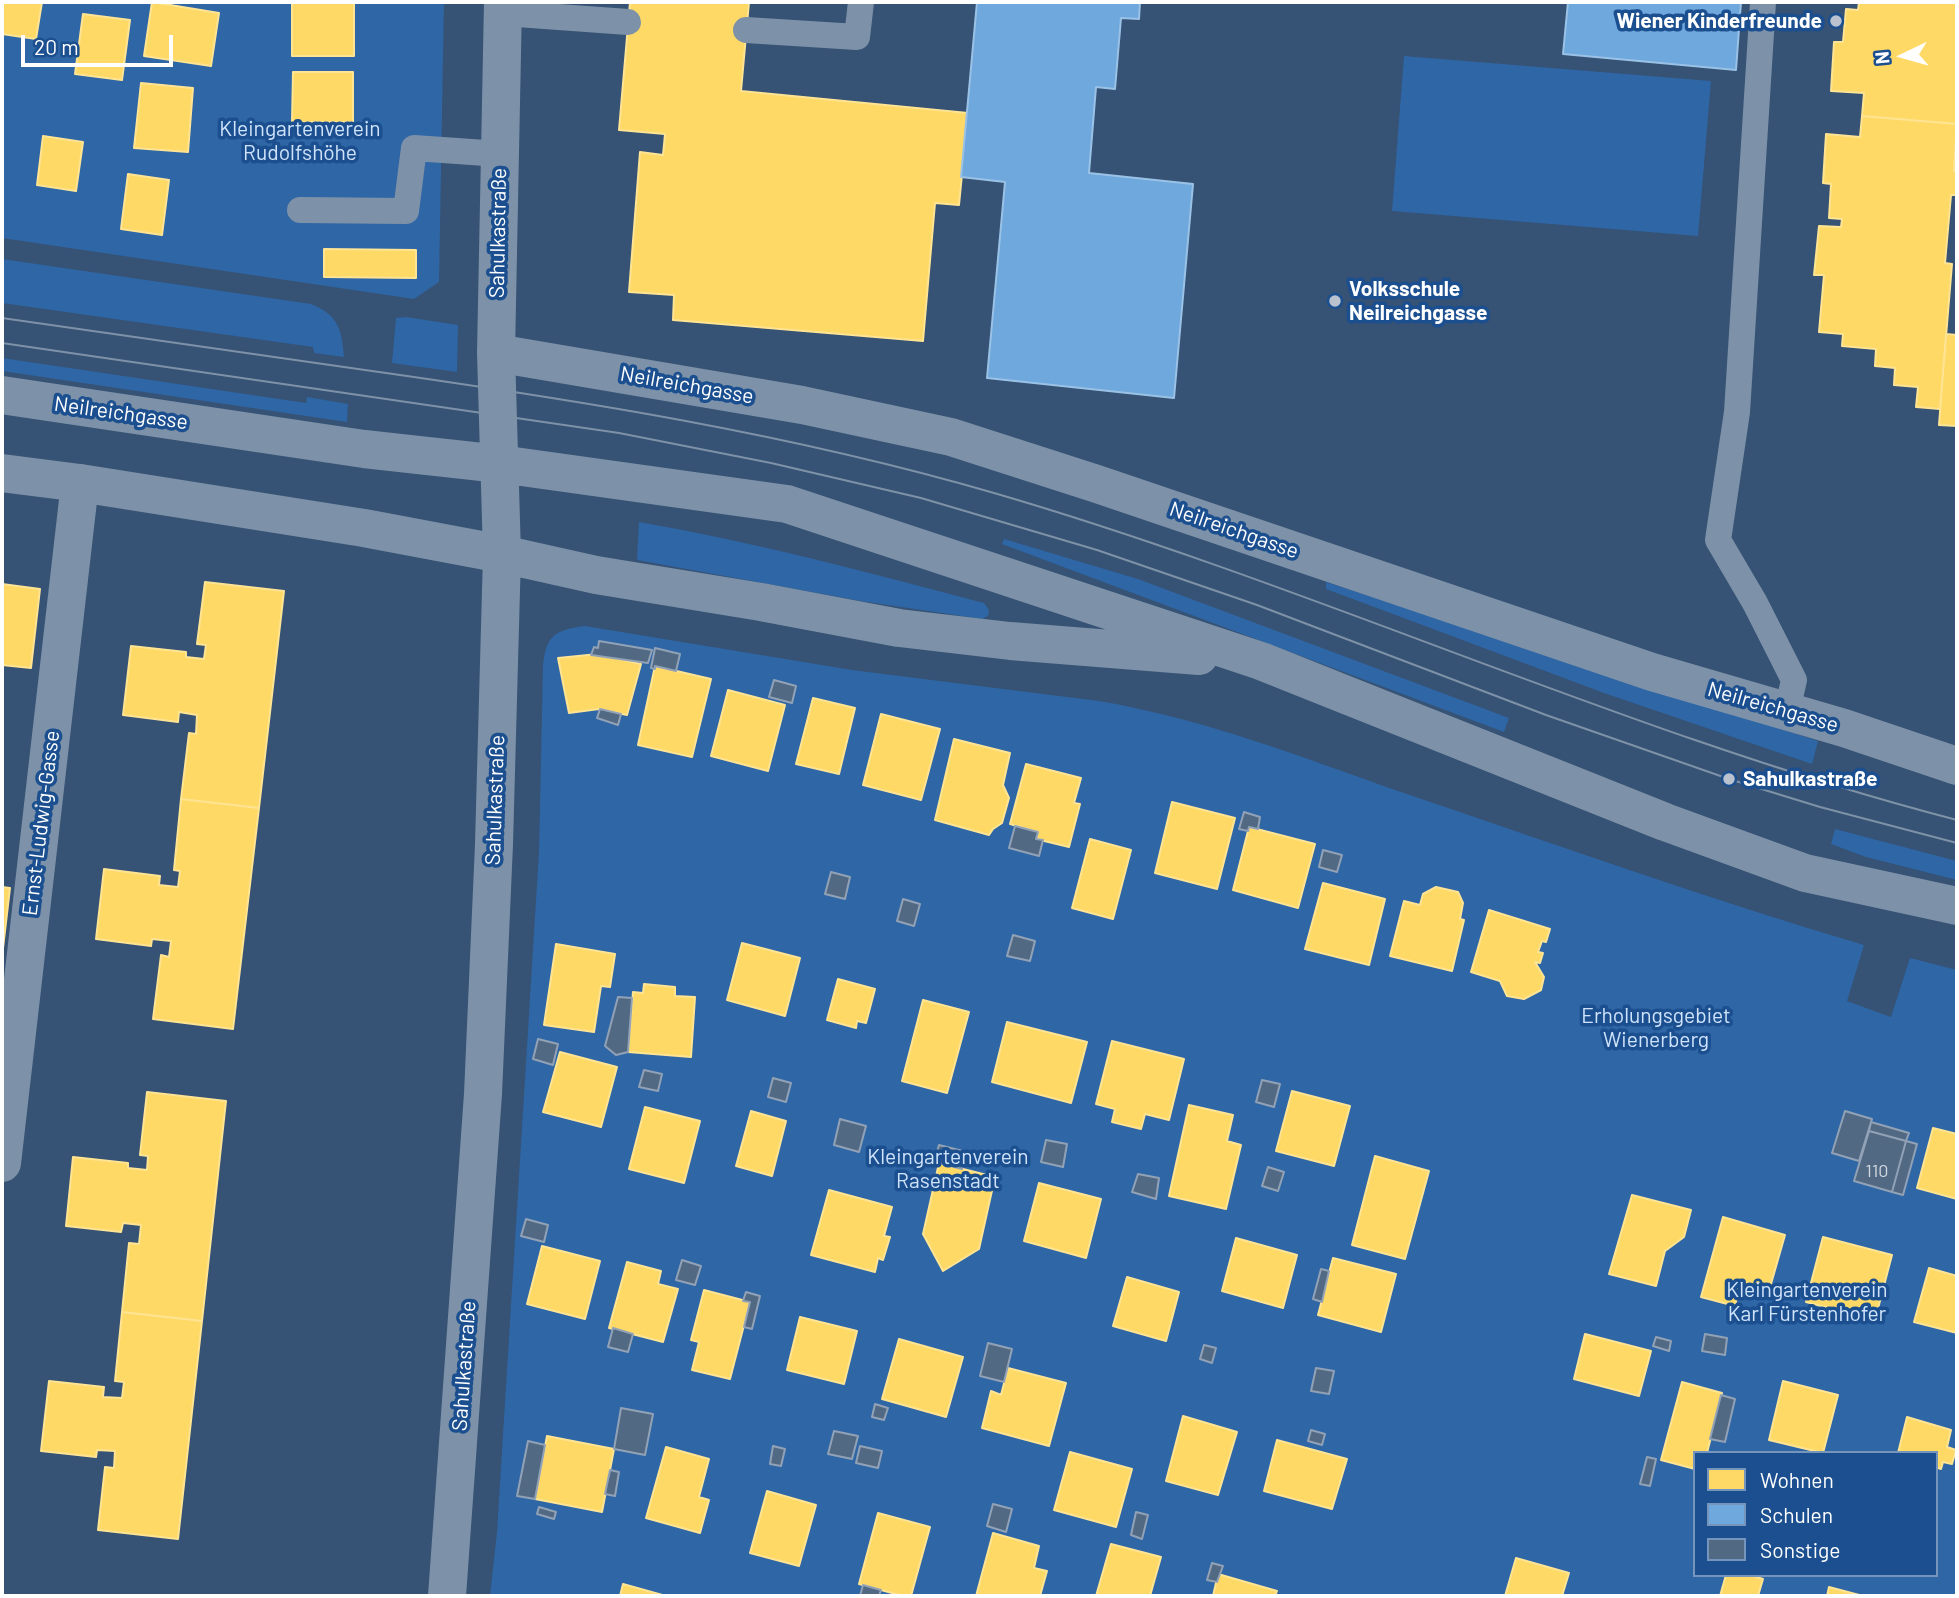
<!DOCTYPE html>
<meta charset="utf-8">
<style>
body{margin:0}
#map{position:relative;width:1959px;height:1598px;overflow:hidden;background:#365274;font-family:Barlow,sans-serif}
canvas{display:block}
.frame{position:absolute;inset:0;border:4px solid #fff;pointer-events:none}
.legend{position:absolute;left:1693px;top:1451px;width:245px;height:126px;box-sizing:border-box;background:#1b4f8f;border:2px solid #7695bc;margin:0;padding:9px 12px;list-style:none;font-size:21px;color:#fff}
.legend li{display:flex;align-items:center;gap:14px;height:35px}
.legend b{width:35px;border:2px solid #7695bc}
.north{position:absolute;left:1868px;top:21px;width:70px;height:70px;-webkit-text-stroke:5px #1b4f8f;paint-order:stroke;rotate:265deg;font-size:19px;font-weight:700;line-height:28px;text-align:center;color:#fff}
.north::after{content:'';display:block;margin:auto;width:24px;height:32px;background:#fff;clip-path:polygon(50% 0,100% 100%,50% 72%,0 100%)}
.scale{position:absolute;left:21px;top:35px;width:152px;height:32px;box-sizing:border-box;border:4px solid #fff;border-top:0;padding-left:9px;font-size:21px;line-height:24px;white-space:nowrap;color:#fff;-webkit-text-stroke:5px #1b4f8f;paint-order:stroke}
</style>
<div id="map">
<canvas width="1959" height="1598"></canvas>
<div class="frame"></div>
<ul class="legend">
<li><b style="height:19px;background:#ffd966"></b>Wohnen</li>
<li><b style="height:19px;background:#6fa8dc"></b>Schulen</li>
<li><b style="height:19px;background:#526984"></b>Sonstige</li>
</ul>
<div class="north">N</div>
<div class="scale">20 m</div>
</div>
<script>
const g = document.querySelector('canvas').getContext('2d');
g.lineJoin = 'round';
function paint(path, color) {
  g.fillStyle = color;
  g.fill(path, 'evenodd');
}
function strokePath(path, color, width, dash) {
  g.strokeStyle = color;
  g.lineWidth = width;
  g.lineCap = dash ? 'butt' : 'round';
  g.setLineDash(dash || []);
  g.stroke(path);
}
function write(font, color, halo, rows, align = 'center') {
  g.font = font + ' Barlow,sans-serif';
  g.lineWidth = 7;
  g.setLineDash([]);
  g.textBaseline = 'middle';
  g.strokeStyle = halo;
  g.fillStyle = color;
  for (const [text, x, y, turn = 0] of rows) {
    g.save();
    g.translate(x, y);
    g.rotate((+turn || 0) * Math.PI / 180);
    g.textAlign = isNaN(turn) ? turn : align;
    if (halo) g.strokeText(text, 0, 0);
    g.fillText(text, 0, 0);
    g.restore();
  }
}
paint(new Path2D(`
 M2 2H444L439 282 414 299 2 238Z
 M1404 56 1711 81 1698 236 1392 211Z
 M2 259 311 304C338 315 342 329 344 357L314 353 313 347 2 303Z
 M406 317 458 325 457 372 392 363 396 318Z
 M2 358 306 403 307 397 348 404 347 422 2 371Z
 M639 522C756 542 870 573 984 603L989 610 988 616 982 619 861 601 637 560Z
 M1004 539 1138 579 1509 718 1504 732 1002 544Z
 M1326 582 1818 741 1812 764 1604 693 1326 589Z
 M585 626 852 670 1099 701C1205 719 1304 758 1404 793 1557 845 1709 899 1864 945L1847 1001 1891 1017 1910 958 1957 970V1596H490L497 1532 539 852 543 666C546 636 554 630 585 626ZM1695 1453H1936V1575H1695Z
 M1835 829 1957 861V880L1866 857 1831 844Z`), '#2f66a5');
const homes = new Path2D(`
 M2 2H42L36 39 2 34Z
 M152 2 219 13 211 66 144 56Z
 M292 2H354V56H292Z
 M630 2H749L741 91 968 113 959 205 935 203 923 341 673 320 674 295 629 292 640 152 663 155 665 134 619 130Z
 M1859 2H1957V124L1862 116 1864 93 1831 91 1834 42H1843L1846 9 1858 10Z
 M83 14 130 20 122 80 75 74Z
 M293 72H353V122H292Z
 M141 83 193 88 188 152 134 148Z
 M1862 116 1957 124 1954 171H1957V195H1951L1945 263 1952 264 1940 409 1916 407 1918 387 1894 385 1895 368 1875 366 1876 349 1842 346 1843 334 1819 332 1824 275H1814L1819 226 1841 227 1842 219 1829 218 1831 184 1823 183 1826 134 1860 137Z
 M43 136 83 142 76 191 37 185Z
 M128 174 169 180 162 235 121 229Z
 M324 249 416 250V278L324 277Z
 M1946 334 1957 335V426L1939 425Z
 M205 582 284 591 259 808 181 799 189 733 196 734 197 715 179 712 178 722 123 715 131 646 186 652V657L204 659 206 645 197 644Z
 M2 584 40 589 31 668 2 665Z
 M598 654 641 664 627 715 599 709 569 713 558 658Z
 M655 666 711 679 692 757 638 745Z
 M728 690 785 705 768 771 711 756Z
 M813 698 855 708 839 774 796 764Z
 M881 714 940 729 921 800 863 785Z
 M954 739 1010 753 1003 785 1009 798 1002 823 993 829 989 835 935 820Z
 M1026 764 1081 778 1074 803 1080 804 1069 847 1036 839 1038 832 1010 824Z
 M181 799 259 808 233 1029 153 1019 161 955 169 957 171 941 152 939 151 946 96 939 104 869 160 876 159 885 178 887 180 871 174 870Z
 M1172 802 1235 818 1217 889 1155 873Z
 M1249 827 1315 844 1298 908 1233 890Z
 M1090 839 1131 850 1113 919 1072 908Z
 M1323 883 1385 899 1369 965 1305 949Z
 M2 887 10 888 2 957Z
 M1436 887 1458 892 1463 903 1460 919 1464 920 1452 971 1390 956 1404 901 1420 905 1423 894Z
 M1489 910 1550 929 1546 942 1542 941 1538 952 1543 953 1540 963 1535 962 1544 977 1541 990 1524 999 1507 996 1500 981 1471 972Z
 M742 943 800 958 785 1016 727 1000Z
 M556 944 615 954 610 987 601 986 594 1032 544 1025Z
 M838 979 875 989 866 1023 857 1021 856 1028 827 1020Z
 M644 984 675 987V996L695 997 691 1057 628 1052 633 992 643 993Z
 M923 1000 969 1012 947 1093 902 1081Z
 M1007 1022 1087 1042 1071 1103 992 1082Z
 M1112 1041 1184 1059 1169 1120 1145 1114 1141 1129 1112 1122 1115 1109 1096 1104Z
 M560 1052 617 1067 601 1127 543 1112Z
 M1292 1091 1350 1106 1334 1166 1276 1151Z
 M147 1092 226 1101 202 1321 122 1312 129 1243 139 1244 141 1225 123 1223 121 1232 66 1226 73 1157 128 1163V1168L147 1170 148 1156 140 1155Z
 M1189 1105 1233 1115 1227 1141 1241 1145 1226 1209 1169 1196Z
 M645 1107 700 1121 684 1183 629 1169Z
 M751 1111 786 1121 772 1176 736 1166Z
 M1933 1128 1957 1134V1199L1917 1188Z
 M1375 1156 1429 1171 1405 1259 1352 1245Z
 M939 1163 995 1177 979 1249 943 1271 923 1234Z
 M1039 1183 1101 1199 1086 1258 1024 1241Z
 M829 1190 892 1207 884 1236 890 1237 883 1260 878 1258 875 1272 811 1255Z
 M1632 1195 1691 1210 1684 1237 1665 1251 1656 1286 1609 1274Z
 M1723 1217 1785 1235 1767 1298 1739 1289 1735 1306 1701 1297Z
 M1823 1237 1892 1255 1875 1320 1806 1302Z
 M1236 1238 1297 1255 1283 1308 1222 1291Z
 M542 1246 600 1261 585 1319 527 1304Z
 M1333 1258 1396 1274 1381 1332 1318 1315Z
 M627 1262 661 1271 658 1284 678 1289 663 1342 609 1328Z
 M1929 1268 1957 1276V1333L1914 1322Z
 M1127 1277 1179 1292 1166 1341 1113 1326Z
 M704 1290 750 1302 730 1379 692 1370 699 1342 691 1340Z
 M122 1312 202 1321 178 1539 98 1530 105 1467 114 1468 115 1451 97 1450 96 1457 41 1451 49 1381 104 1387 103 1397 122 1398 124 1382 115 1381Z
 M800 1317 857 1331 844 1384 787 1370Z
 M1585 1334 1651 1351 1639 1396 1574 1379Z
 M899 1339 963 1357 946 1417 882 1399Z
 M1008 1368 1066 1383 1049 1446 982 1428 991 1391 1001 1395Z
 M1783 1381 1838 1395 1823 1453 1769 1440Z
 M1682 1382 1722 1393 1707 1453H1695V1469L1661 1460Z
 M1183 1416 1237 1432 1218 1495 1166 1481Z
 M1907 1417 1951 1430 1947 1447 1956 1450 1952 1464 1943 1462 1941 1469 1936 1467V1453H1898Z
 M547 1436 614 1449 602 1512 535 1499Z
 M1277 1440 1347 1459 1332 1509 1264 1491Z
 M666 1447 709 1459 699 1497 709 1500 700 1533 646 1518Z
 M1070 1452 1132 1469 1116 1527 1054 1510Z
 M767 1491 816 1505 799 1566 750 1553Z
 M878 1513 930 1527 911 1596H903L859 1584Z
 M993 1533 1039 1546 1034 1568 1047 1571 1040 1596H976Z
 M1111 1544 1161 1557 1150 1596H1096Z
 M1516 1558 1569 1573 1562 1596H1505Z
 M1218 1574 1277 1591 1275 1596H1213Z
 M1726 1575H1750L1763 1579 1758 1596H1720Z
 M623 1584 666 1596H620Z
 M1829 1587 1863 1596H1827Z`);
paint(homes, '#ffd966');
strokePath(homes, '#ffe494', 2);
const schools = new Path2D(`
 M977 2H1140L1139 19 1121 18 1115 89 1096 87 1089 173 1193 184 1174 398 987 378 1005 182 961 177Z
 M1568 2H1741L1736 70 1563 54Z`);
paint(schools, '#6fa8dc');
strokePath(schools, '#9ac2e6', 2);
const building = new Path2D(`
 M599 641 652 650 648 663 591 655 594 647 598 648Z
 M655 648 680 654 676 671 655 666V669L651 668Z
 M774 680 796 686 792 703 769 697Z
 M600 709 621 714 618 725 597 718Z
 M1244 812 1260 817 1258 829 1249 827 1248 831 1239 829Z
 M1015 826 1038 832 1036 839 1043 840 1039 856 1009 848Z
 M1323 850 1342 855 1337 872 1319 867Z
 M831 872 850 877 845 899 825 894Z
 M903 899 920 904 914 926 897 921Z
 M1013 935 1035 941 1030 961 1007 956Z
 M618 997 632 998 628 1052 616 1055 605 1046Z
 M538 1039 558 1044 553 1065 533 1059Z
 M644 1070 662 1074 658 1091 639 1087Z
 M773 1078 791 1083 786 1102 768 1097Z
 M1262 1080 1280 1084 1274 1107 1256 1102Z
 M1845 1111 1872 1119 1859 1161 1832 1153Z
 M840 1119 866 1126 859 1152 834 1145Z
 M1871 1122 1909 1133 1906 1141 1869 1131Z
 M1869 1131 1906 1141 1892 1192 1854 1181Z
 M1046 1140 1067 1144 1063 1167 1041 1162Z
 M1906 1141 1917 1144 1903 1195 1892 1192Z
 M939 1145 967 1152 962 1169 934 1162Z
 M1268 1167 1284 1172 1278 1191 1262 1186Z
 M1138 1174 1159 1178 1156 1199 1132 1192Z
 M526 1219 548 1225 544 1242 521 1236Z
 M682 1260 701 1266 695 1285 676 1280Z
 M1321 1269 1329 1271 1322 1302 1313 1299Z
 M746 1292 760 1296 752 1329 744 1327 750 1302 743 1301Z
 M613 1328 633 1334 628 1352 608 1347Z
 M1705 1334 1727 1338 1725 1355 1702 1351Z
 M1656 1337 1671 1341 1669 1351 1653 1346Z
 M988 1343 1012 1349 1004 1382 980 1376Z
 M1204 1345 1216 1348 1212 1363 1200 1359Z
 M1316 1368 1334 1371 1329 1394 1311 1391Z
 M1721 1395 1735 1399 1725 1442 1710 1439Z
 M875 1404 888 1408 884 1420 872 1417Z
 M621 1408 653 1414 645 1455 614 1449Z
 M1311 1430 1325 1434 1322 1445 1308 1441Z
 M834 1431 858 1436 852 1459 828 1454Z
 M528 1441 545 1445 535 1499 517 1496Z
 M773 1446 785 1449 781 1466 770 1464Z
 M860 1446 882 1451 878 1468 856 1463Z
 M1647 1457 1656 1459 1650 1486 1640 1484Z
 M610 1470 619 1472 615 1496 605 1494Z
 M993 1504 1012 1509 1006 1532 987 1526Z
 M539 1507 556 1512 554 1519 537 1514Z
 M1136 1512 1148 1515 1142 1539 1131 1535Z
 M1212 1563 1223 1566 1217 1582 1207 1580Z
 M863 1585 881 1590 879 1596H860Z`);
paint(building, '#526984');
strokePath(building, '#92a2b6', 2);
strokePath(new Path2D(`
 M1763 2 1737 412 1718 540 1755 603 1794 680 1787 711
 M503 13 628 22
 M746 30 857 37 861 2
 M300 210 406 211 414 148 500 154`), '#7d92a8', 26);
strokePath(new Path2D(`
 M496 353 802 405 951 437 1097 484 1652 672 1844 728 1957 766
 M2 395 364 449 500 464 787 504 1261 661 1665 822 1805 873 1957 906
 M2 473 80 483 364 528 502 554 596 575 761 602 899 628 1010 641 1199 656
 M2 1163 80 483
 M447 1596 483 1094 494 844 502 554 496 353 503 2`), '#7d92a8', 38);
strokePath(new Path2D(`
 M2 318C123 335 244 352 365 370 577 400 788 433 994 493 1320 588 1628 735 1957 820
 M2 343 619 433 771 463 921 498 1097 550 1257 605 1546 715 1729 779 1820 807 1957 843`), '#7e92a7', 2);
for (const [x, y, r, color] of [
 [1836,21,7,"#b9c2ce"],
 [1335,301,7,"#b9c2ce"],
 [1729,779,7,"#b9c2ce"]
]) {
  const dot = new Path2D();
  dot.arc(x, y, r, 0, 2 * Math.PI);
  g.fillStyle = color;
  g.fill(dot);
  strokePath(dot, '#1b4f8f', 2.5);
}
write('18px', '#d4dae0', null, [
 ["110",1877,1171]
]);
write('bold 21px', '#fff', '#1b4f8f', [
 ["Wiener Kinderfreunde",1822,21,"right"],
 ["Volksschule",1349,289],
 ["Neilreichgasse",1349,313],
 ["Sahulkastraße",1743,779]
], 'left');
write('21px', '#cfe3fa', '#1b4f8f', [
 ["Kleingartenverein",300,129],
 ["Rudolfshöhe",300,153],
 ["Erholungsgebiet",1656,1016],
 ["Wienerberg",1656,1040],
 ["Kleingartenverein",948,1157],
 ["Rasenstadt",948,1181],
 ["Kleingartenverein",1807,1290],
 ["Karl Fürstenhofer",1807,1314]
]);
write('21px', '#fff', '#1b4f8f', [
 ["Sahulkastraße",498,233,-89],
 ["Neilreichgasse",687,385,10],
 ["Neilreichgasse",121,413,8],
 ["Neilreichgasse",1234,530,19],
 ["Neilreichgasse",1773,707,16],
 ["Sahulkastraße",495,800,-88],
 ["Ernst-Ludwig-Gasse",41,823,-83],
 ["Sahulkastraße",464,1366,-86]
]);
</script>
